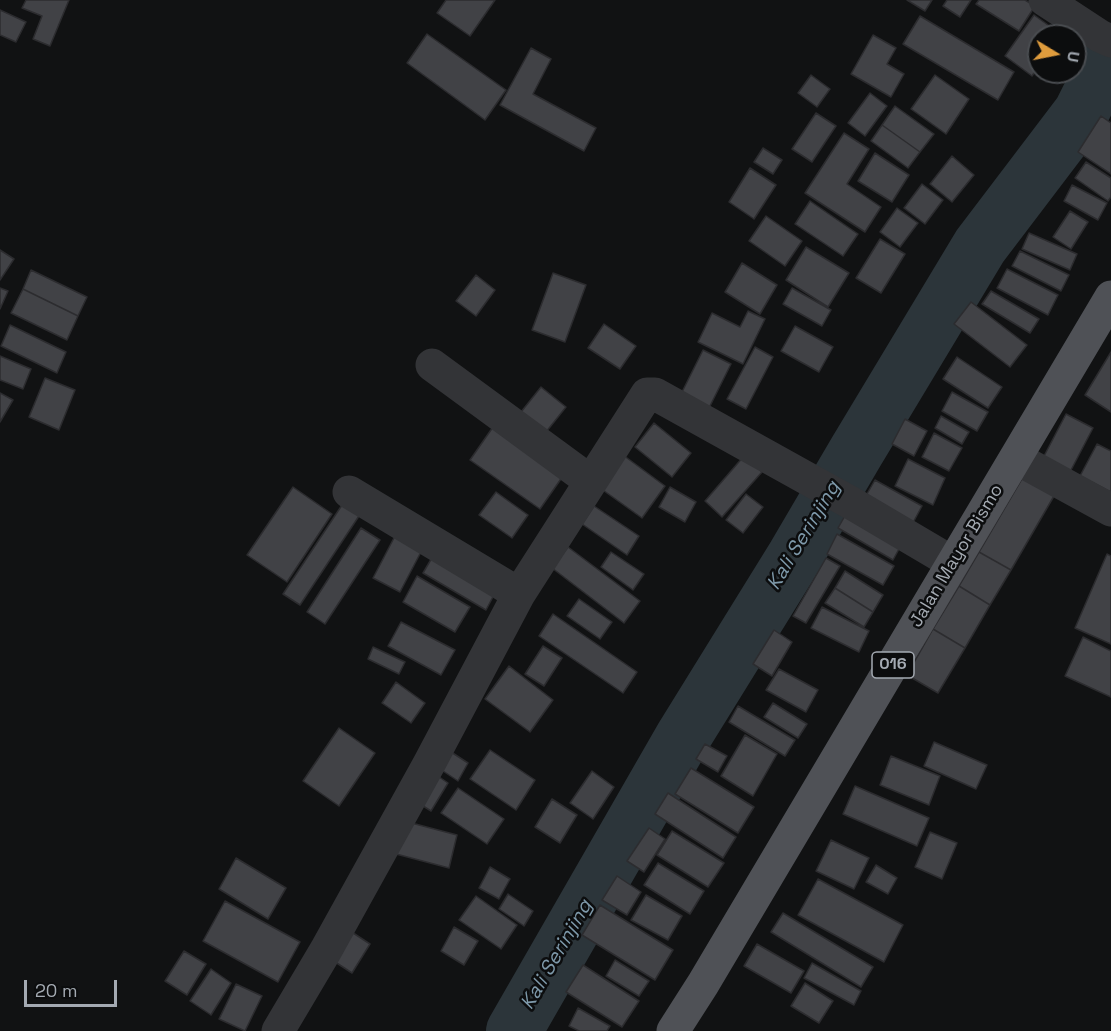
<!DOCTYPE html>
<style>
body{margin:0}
#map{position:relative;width:1111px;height:1031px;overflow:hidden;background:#111213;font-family:"Space Grotesk",sans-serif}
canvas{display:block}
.north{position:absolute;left:1027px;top:24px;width:60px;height:60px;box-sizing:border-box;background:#0c0d0e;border:2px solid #494c50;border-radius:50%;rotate:100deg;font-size:16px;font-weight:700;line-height:24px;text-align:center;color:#a4aab2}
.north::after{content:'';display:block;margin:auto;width:21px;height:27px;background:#df9c3d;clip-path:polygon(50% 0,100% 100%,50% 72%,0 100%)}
.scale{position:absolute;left:24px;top:980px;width:93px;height:27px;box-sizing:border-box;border:3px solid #a4aab2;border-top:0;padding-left:8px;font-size:18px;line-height:21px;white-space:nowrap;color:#a4aab2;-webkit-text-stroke:4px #0c0d0e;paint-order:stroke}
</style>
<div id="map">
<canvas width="1111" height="1031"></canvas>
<div class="north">U</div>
<div class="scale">20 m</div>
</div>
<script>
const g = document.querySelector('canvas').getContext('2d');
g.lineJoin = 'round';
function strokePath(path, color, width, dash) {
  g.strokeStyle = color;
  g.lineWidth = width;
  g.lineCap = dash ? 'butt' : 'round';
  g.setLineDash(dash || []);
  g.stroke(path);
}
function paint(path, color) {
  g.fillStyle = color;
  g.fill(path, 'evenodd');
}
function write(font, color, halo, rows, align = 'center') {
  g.font = font + ' "Space Grotesk",sans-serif';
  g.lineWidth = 5;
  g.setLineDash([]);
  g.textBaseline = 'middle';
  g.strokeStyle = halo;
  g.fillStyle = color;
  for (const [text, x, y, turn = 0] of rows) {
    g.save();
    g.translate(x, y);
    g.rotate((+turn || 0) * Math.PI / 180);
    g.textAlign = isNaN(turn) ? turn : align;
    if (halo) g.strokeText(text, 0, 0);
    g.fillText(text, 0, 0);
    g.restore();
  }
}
strokePath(new Path2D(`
 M514 1031 683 737 795 556 856 452 980 246 1081 113 1111 53`), '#2c353a', 56);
const building = new Path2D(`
 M26 0H69L50 46 33 39 42 16 22 8Z
 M446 0H495L470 36 437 13Z
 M907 0H932L925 11Z
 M947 0H971L960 17 943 6Z
 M979 0H1025L1035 6 1019 31 976 4Z
 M0 10 26 22 16 42 0 35Z
 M1034 15 1062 35 1039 36V66L1032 76 1005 56Z
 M920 16 1014 72 998 100 903 44Z
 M427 34 506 90 485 120 407 63Z
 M873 35 896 48 887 64 904 74 891 97 851 74Z
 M531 48 551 59 533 94 596 128 584 151 500 105Z
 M811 75 830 89 817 107 798 93Z
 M935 75 969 99 946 134 911 109Z
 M870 93 887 106 865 136 848 123Z
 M895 106 934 134 920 152 882 125Z
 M816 113 836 126 812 162 792 149Z
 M1101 116 1111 123V174L1078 152Z
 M882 125 920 152 908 168 871 141Z
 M844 133 869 149 847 184 881 207 865 232 805 193Z
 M763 148 782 160 773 174 754 162Z
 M875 153 909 175 892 202 858 181Z
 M952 156 974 175 952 202 930 184Z
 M1086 162 1111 178V197L1108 201 1075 178Z
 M750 168 776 185 754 219 729 202Z
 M922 184 943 200 925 224 904 208Z
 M1072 185 1107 203 1098 220 1064 201Z
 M810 201 858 234 843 256 795 224Z
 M897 208 918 223 900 247 880 232Z
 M1070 211 1088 222 1071 249 1053 237Z
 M766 216 802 241 785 266 749 241Z
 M1029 233 1077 254 1070 270 1022 249Z
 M880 239 905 254 881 293 856 278Z
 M806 247 849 273 828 307 786 280Z
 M0 250 14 259 0 280Z
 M1020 251 1069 275 1061 291 1012 266Z
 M742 263 777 285 760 314 725 292Z
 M1007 269 1058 295 1048 315 997 288Z
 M31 270 87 297 78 316 23 289Z
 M553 273 586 285 565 342 532 330Z
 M476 275 495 290 476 316 456 301Z
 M0 288 8 291 0 309Z
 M792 288 831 310 822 326 783 304Z
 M23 289 78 316 67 340 11 313Z
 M991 291 1039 319 1030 333 982 304Z
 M971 302 1027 345 1010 367 954 324Z
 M748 311 765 319 743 364 698 342 712 313 740 327Z
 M604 324 636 346 620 369 588 348Z
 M10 325 66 352 57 373 1 346Z
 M795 326 833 347 819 372 781 351Z
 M755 347 773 357 746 409 727 399Z
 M703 350 731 364 709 408 681 394Z
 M1111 352V412L1085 395Z
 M0 356 31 369 23 389 0 380Z
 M957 357 1002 387 988 408 943 379Z
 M45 378 75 390 59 430 29 417Z
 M541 387 566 407 546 432 521 412Z
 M952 392 988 412 977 431 942 411Z
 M0 393 13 400 0 422Z
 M1066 414 1093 428 1070 472 1043 458Z
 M941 416 969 432 962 444 935 428Z
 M905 419 927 431 914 456 892 444Z
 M654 423 691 453 672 477 635 447Z
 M493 427 563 476 540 509 470 460Z
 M934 433 962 448 949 471 922 457Z
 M1097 444 1111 451V492L1080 476Z
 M623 455 665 486 642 518 600 488Z
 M744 456 762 472 722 517 705 501Z
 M908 459 945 478 933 505 895 486Z
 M1023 477 1054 496 1011 570 979 552Z
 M875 480 922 506 908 532 860 506Z
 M293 487 332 514 287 582 247 555Z
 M670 487 696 502 685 522 659 507Z
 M496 492 528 515 512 538 479 515Z
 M746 494 763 507 743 533 726 520Z
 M344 502 361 513 300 605 283 594Z
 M594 506 639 536 627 555 582 524Z
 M850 507 905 538 893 560 838 528Z
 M361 528 380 540 325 624 307 612Z
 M837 534 894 566 883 585 827 554Z
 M395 536 422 550 400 592 373 578Z
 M568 547 640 601 624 623 552 568Z
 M611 552 644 574 633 590 601 567Z
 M979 552 1011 570 990 605 959 586Z
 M1107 554 1111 556V644L1075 628Z
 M433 556 495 593 486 610 423 573Z
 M826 558 840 566 806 623 793 616Z
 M845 571 883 595 873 612 835 588Z
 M417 576 470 607 455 632 403 602Z
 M959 586 990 605 965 648 933 629Z
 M835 588 873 612 864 627 825 603Z
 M579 599 612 622 600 639 567 616Z
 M822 607 869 631 859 652 811 628Z
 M553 614 637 672 623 693 539 636Z
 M401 622 455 650 441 675 388 646Z
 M933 629 965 648 938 693 907 675Z
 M774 630 792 642 772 676 753 664Z
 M1083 637 1111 651V697L1065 676Z
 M543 646 562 658 544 686 525 674Z
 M373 647 405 662 399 674 368 659Z
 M509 666 553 700 530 732 485 699Z
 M779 669 818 690 806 712 766 690Z
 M396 682 425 703 411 723 382 703Z
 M773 703 807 724 798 738 764 717Z
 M738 706 795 740 785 756 729 722Z
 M339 728 375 753 339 806 303 781Z
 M745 735 777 754 753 796 721 776Z
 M934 742 987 765 976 789 924 766Z
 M705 744 727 756 718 772 696 759Z
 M445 748 468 763 458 781 434 765Z
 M490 750 535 780 516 810 470 779Z
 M891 756 940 776 929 805 880 785Z
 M691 768 754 807 738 833 675 794Z
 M429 770 448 783 431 811 412 799Z
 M592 771 614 787 593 819 570 803Z
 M855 786 929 818 917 846 843 814Z
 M458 788 504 819 487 844 441 813Z
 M668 793 736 837 723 858 655 814Z
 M552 799 577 815 560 843 535 827Z
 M404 821 457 835 449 868 396 854Z
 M649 828 665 839 644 872 627 861Z
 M672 831 724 863 708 887 657 855Z
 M930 832 957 843 942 879 915 867Z
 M831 840 869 858 854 889 816 871Z
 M236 858 286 888 268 919 219 889Z
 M658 863 704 891 690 914 644 885Z
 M876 865 897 878 888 894 866 882Z
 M490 867 510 879 499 899 479 888Z
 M617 876 641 892 627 915 602 900Z
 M818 879 903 925 884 962 798 915Z
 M508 894 533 911 524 926 499 909Z
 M646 895 682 916 668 940 631 920Z
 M476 896 517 925 501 949 459 920Z
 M225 901 300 942 278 982 203 941Z
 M600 905 673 950 655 980 582 935Z
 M783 913 873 967 861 987 771 932Z
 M344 927 370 944 352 973 326 956Z
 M454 927 478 941 464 965 441 951Z
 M757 944 804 971 791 993 744 966Z
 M184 951 206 964 187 995 165 981Z
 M615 960 649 981 639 996 606 976Z
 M812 963 861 991 854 1005 804 978Z
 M583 965 639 1001 622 1027 566 992Z
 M211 969 231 983 211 1015 190 1001Z
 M805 983 833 1001 819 1023 791 1006Z
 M236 984 262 996 245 1031 219 1019Z
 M578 1008 610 1026 607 1031H579L569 1026Z`);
paint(building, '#414246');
strokePath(building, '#2c2c2f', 1.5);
strokePath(new Path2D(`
 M1045 0 1100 36 1111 41
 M432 365 590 481
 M1016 458 1111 510
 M349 492 519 594
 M278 1031 326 950 429 764 519 594 647 394H655L853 504 953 563`), '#333437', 33);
strokePath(new Path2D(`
 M673 1031 703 984 1111 297`), '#4f5156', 33);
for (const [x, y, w] of [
 [893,665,42]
]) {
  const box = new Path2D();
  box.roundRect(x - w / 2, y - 13, w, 26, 4.5);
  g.fillStyle = '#0c0d0e';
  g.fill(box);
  strokePath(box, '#a4aab2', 1.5);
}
write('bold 16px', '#a4aab2', null, [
 ["016",893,665]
]);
write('18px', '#a4aab2', '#0c0d0e', [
 ["Jalan Mayor Bismo",957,556,-59]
]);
write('italic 20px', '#7e99aa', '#0c0d0e', [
 ["Kali Serinjing",804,536,-59],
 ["Kali Serinjing",557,955,-60]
]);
</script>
